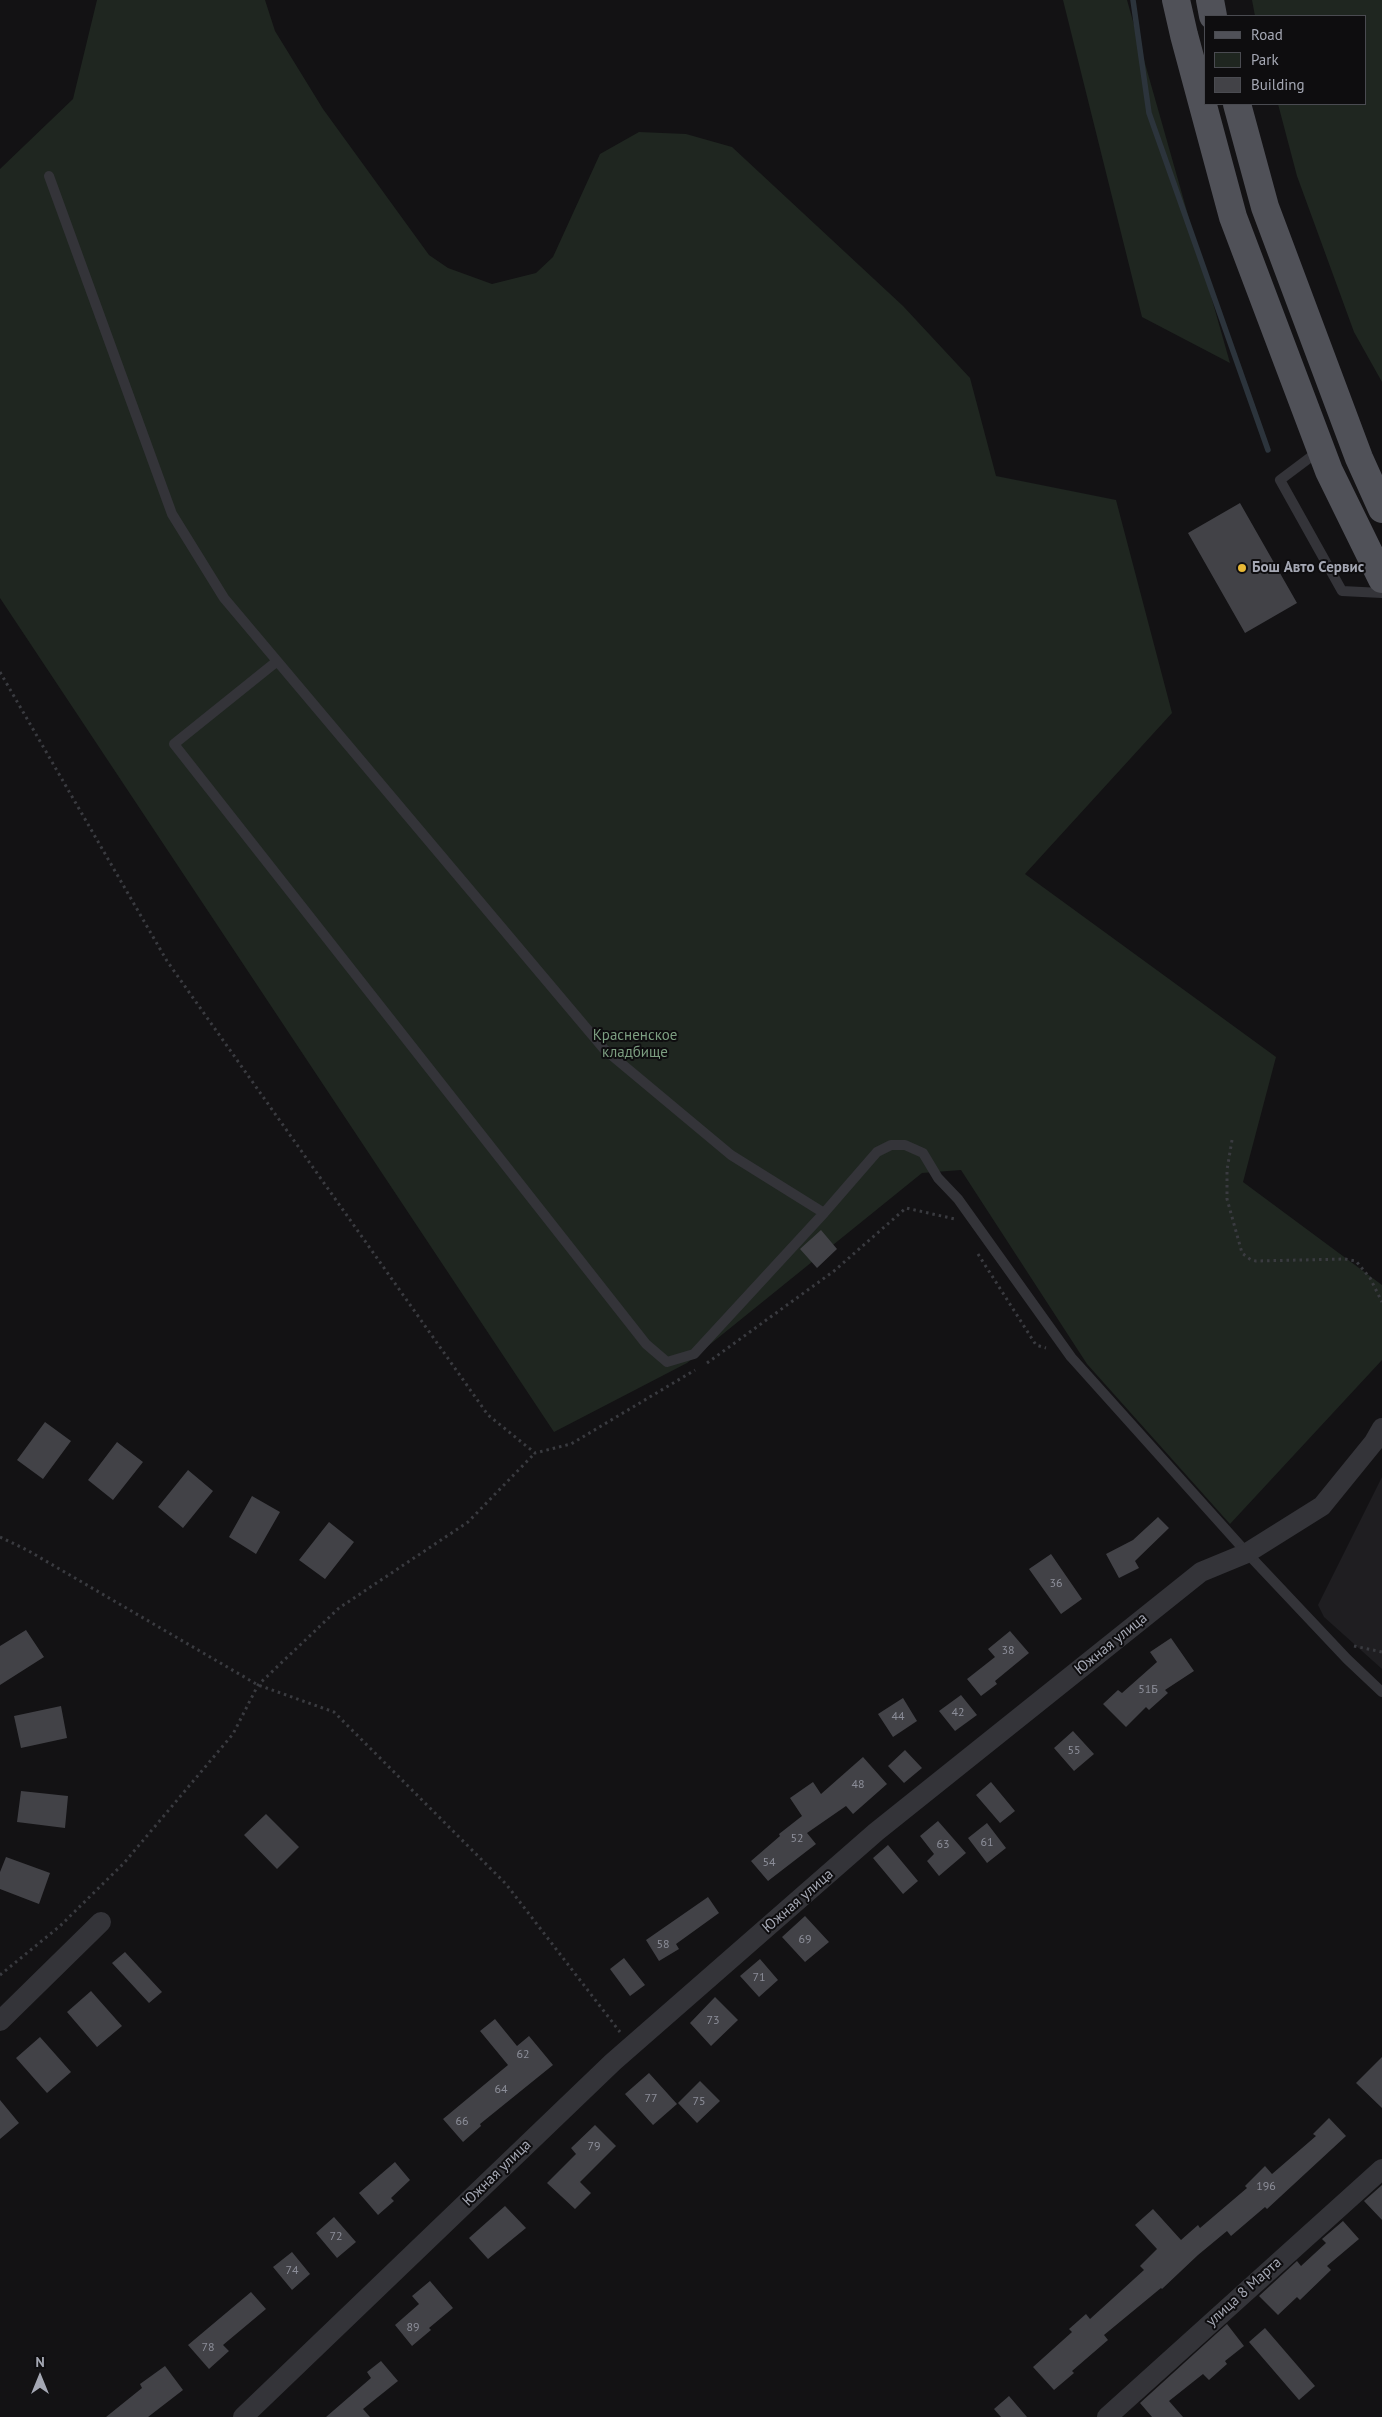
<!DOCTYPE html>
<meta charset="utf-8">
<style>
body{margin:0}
#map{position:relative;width:1382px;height:2417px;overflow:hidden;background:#131214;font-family:"PT Sans",sans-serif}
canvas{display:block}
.legend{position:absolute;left:1204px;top:15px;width:162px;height:90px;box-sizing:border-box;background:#0e0d0f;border:1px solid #4a4b51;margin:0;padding:6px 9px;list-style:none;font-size:15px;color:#a5a8b4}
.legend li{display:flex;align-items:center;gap:10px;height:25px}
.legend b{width:25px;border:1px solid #4a4b51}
.north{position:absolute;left:15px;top:2352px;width:50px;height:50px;-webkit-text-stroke:4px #0e0d0f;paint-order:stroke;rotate:0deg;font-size:14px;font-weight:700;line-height:20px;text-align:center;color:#a5a8b4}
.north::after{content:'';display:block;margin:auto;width:18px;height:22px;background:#a5a8b4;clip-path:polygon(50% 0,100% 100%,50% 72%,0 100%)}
</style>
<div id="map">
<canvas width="1382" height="2417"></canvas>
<ul class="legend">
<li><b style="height:6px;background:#505158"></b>Road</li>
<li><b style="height:14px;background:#1f2620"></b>Park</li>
<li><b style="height:14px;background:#424247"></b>Building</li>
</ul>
<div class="north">N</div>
</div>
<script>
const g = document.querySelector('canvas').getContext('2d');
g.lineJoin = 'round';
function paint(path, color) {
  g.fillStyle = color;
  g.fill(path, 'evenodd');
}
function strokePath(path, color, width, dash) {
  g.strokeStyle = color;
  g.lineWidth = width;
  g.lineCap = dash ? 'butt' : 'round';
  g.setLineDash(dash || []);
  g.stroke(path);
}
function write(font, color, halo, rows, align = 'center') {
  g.font = font + ' "PT Sans",sans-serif';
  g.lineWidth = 4;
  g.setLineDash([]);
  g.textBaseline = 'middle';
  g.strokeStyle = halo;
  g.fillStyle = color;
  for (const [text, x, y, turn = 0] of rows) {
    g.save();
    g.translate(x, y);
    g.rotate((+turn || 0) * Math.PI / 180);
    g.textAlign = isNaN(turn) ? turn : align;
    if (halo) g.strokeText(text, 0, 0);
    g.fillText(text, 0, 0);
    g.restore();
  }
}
paint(new Path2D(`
 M1382 1477V1669L1324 1617 1318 1605Z`), '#1f1e21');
paint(new Path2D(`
 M97 0H265L275 31 323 109 429 255 448 268 492 284 536 273 553 257 600 154 639 132 686 134 732 147 903 306 970 378 996 476 1116 500 1172 713 1025 874 1276 1057 1243 1182 1382 1285V1360L1230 1524 1087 1364 961 1170 922 1173 687 1363 554 1432 0 598V169L73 99Z
 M1063 0H1127L1230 363 1142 317Z
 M1252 0H1382V382L1354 332 1297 176 1278 104H1366V16H1255Z`), '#1f2620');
strokePath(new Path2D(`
 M1133 0 1149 113 1268 450`), '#2c343c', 5.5);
paint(new Path2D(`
 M1240 503 1297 603 1245 633 1188 533Z
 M821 1230 837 1249 817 1268 800 1249Z
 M45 1422 71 1441 43 1479 17 1460Z
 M117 1442 143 1462 113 1500 88 1480Z
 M188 1470 213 1491 183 1528 158 1507Z
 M252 1496 280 1512 256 1554 229 1537Z
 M1158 1517 1169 1528 1135 1561 1139 1568 1119 1578 1106 1554 1133 1540Z
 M329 1522 354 1542 325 1579 299 1560Z
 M1051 1554 1082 1599 1061 1614 1029 1569Z
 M26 1630 44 1657 0 1685V1646Z
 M1010 1631 1029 1653 995 1681 997 1684 981 1696 967 1679 995 1657 988 1649Z
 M1171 1638 1194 1671 1165 1690 1168 1693 1149 1710 1146 1707 1126 1727 1103 1704 1118 1690 1122 1693 1157 1662 1150 1652Z
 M961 1695 977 1715 955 1731 939 1711Z
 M903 1698 917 1721 893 1737 878 1714Z
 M61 1706 67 1738 21 1748 14 1716Z
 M1073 1731 1094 1754 1074 1771 1054 1748Z
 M905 1750 922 1768 904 1783 888 1766Z
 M863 1757 887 1784 853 1814 846 1806 807 1833 816 1844 768 1881 751 1861 780 1836 779 1834 802 1816 790 1798 813 1782 821 1794Z
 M991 1782 1015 1811 1000 1823 976 1795Z
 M21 1791 68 1796 65 1828 17 1822Z
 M266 1814 299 1847 277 1869 244 1835Z
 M938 1821 966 1853 939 1876 927 1861 934 1854 920 1836Z
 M987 1823 1006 1848 987 1863 968 1838Z
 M888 1845 918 1881 903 1894 873 1858Z
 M6 1857 50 1873 39 1904 0 1889V1872Z
 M708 1897 719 1913 676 1944 679 1949 659 1961 646 1940Z
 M805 1916 829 1942 805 1962 782 1937Z
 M125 1952 162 1992 149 2003 112 1963Z
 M624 1958 645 1985 630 1996 610 1969Z
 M760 1959 778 1980 759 1997 740 1976Z
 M91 1991 122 2026 97 2047 67 2012Z
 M715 1997 738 2020 711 2046 690 2023Z
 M495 2019 517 2046 529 2036 553 2065 480 2124 481 2126 463 2142 443 2119 508 2065 480 2031Z
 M40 2037 71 2072 47 2093 16 2058Z
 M1382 2057V2108L1356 2083Z
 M649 2073 677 2104 653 2125 625 2094Z
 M700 2081 720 2101 697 2123 678 2103Z
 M0 2100 19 2123 0 2139Z
 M1329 2118 1346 2136 1267 2209 1265 2207 1231 2236 1227 2231 1198 2255 1162 2289 1161 2288 1104 2335 1108 2340 1072 2371 1074 2373 1054 2390 1033 2367 1072 2332 1069 2329 1086 2314 1090 2319 1144 2270 1140 2266 1157 2249 1135 2225 1153 2209 1181 2240 1198 2225 1200 2228 1247 2188 1245 2186 1265 2166 1272 2174 1316 2136 1313 2134Z
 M595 2125 616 2146 580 2182 591 2193 575 2209 547 2183 576 2154 571 2148Z
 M395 2162 410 2180 391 2198 394 2201 378 2215 359 2193Z
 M1382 2185V2220L1364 2201Z
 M505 2206 526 2228 488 2259 469 2238Z
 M334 2217 356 2242 337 2258 316 2233Z
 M1343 2221 1359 2239 1327 2266 1331 2270 1300 2300 1297 2297 1278 2315 1259 2296 1297 2261 1301 2266 1326 2243 1322 2239Z
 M292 2252 310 2274 292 2290 273 2267Z
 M430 2281 453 2308 429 2328 431 2330 412 2346 395 2325 419 2304 412 2296Z
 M251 2292 266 2309 223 2345 229 2351 209 2369 188 2345Z
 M1227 2324 1244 2346 1225 2361 1227 2364 1209 2380 1203 2374 1169 2401 1183 2417H1152L1140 2403Z
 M1265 2328 1315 2386 1299 2400 1249 2342Z
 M381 2361 398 2381 363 2409 370 2417H326L371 2378 367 2372Z
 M165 2366 183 2390 148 2417H106L142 2388 140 2384Z
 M1009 2396 1027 2417H1001L994 2409Z`), '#424247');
strokePath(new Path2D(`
 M0 672 167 961 488 1415 535 1453 571 1444 695 1370
 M1232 1140 1227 1170V1199L1242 1253 1251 1260 1256 1261 1345 1259 1356 1261 1370 1278 1382 1302
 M978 1254 1036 1345 1046 1348
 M707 1363 834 1271 906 1208 955 1219
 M0 1537 27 1550 258 1685 334 1712 506 1884 620 2032
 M1354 1646 1382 1652
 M0 1975 60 1926 124 1863 233 1734 258 1685 339 1608 468 1522 535 1453`), '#3a3b40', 3, [2.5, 4]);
strokePath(new Path2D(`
 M49 176 172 514 224 598 604 1049 731 1155 824 1213 877 1152 891 1145H905L923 1153 938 1178 958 1199 1071 1357 1247 1553 1347 1659 1382 1692
 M1320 450 1280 480 1342 591 1382 593
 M276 662 174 744 646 1344 667 1362 694 1354 824 1213`), '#343439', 10);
strokePath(new Path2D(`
 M0 2021 101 1922
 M243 2417 613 2062 876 1832 1201 1572 1247 1553 1322 1506 1374 1442 1382 1428
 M1107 2417 1382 2169`), '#343439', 20);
strokePath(new Path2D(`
 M1176 0 1184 35 1233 217 1329 471 1382 579
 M1210 0 1213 16
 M1237 104 1265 207 1359 458 1382 509`), '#505158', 28);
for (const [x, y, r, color] of [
 [1242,568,5,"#e8b836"]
]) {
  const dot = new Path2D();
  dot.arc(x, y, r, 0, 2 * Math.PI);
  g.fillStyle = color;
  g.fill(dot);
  strokePath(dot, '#0e0d0f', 2);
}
write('12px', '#8c8e99', null, [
 ["36",1056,1584],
 ["38",1008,1651],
 ["51Б",1148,1690],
 ["42",958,1713],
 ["44",898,1717],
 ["55",1074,1751],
 ["48",858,1785],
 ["52",797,1839],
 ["61",987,1843],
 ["63",943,1845],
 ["54",769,1863],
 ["69",805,1940],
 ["58",663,1945],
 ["71",759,1978],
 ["73",713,2021],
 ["62",523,2055],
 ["64",501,2090],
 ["77",651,2099],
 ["75",699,2102],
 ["66",462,2122],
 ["79",594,2147],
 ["196",1266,2187],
 ["72",336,2237],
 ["74",292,2271],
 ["89",413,2328],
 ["78",208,2348]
]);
write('bold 15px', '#a5a8b4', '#0e0d0f', [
 ["Бош Авто Сервис",1252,568]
], 'left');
write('15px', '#7c9e81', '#0e0d0f', [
 ["Красненское",635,1036],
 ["кладбище",635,1053]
]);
write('15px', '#a5a8b4', '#0e0d0f', [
 ["Южная улица",1111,1644,-39],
 ["Южная улица",798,1901,-41],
 ["Южная улица",497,2173,-44],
 ["улица 8 Марта",1244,2292,-42]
]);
</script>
